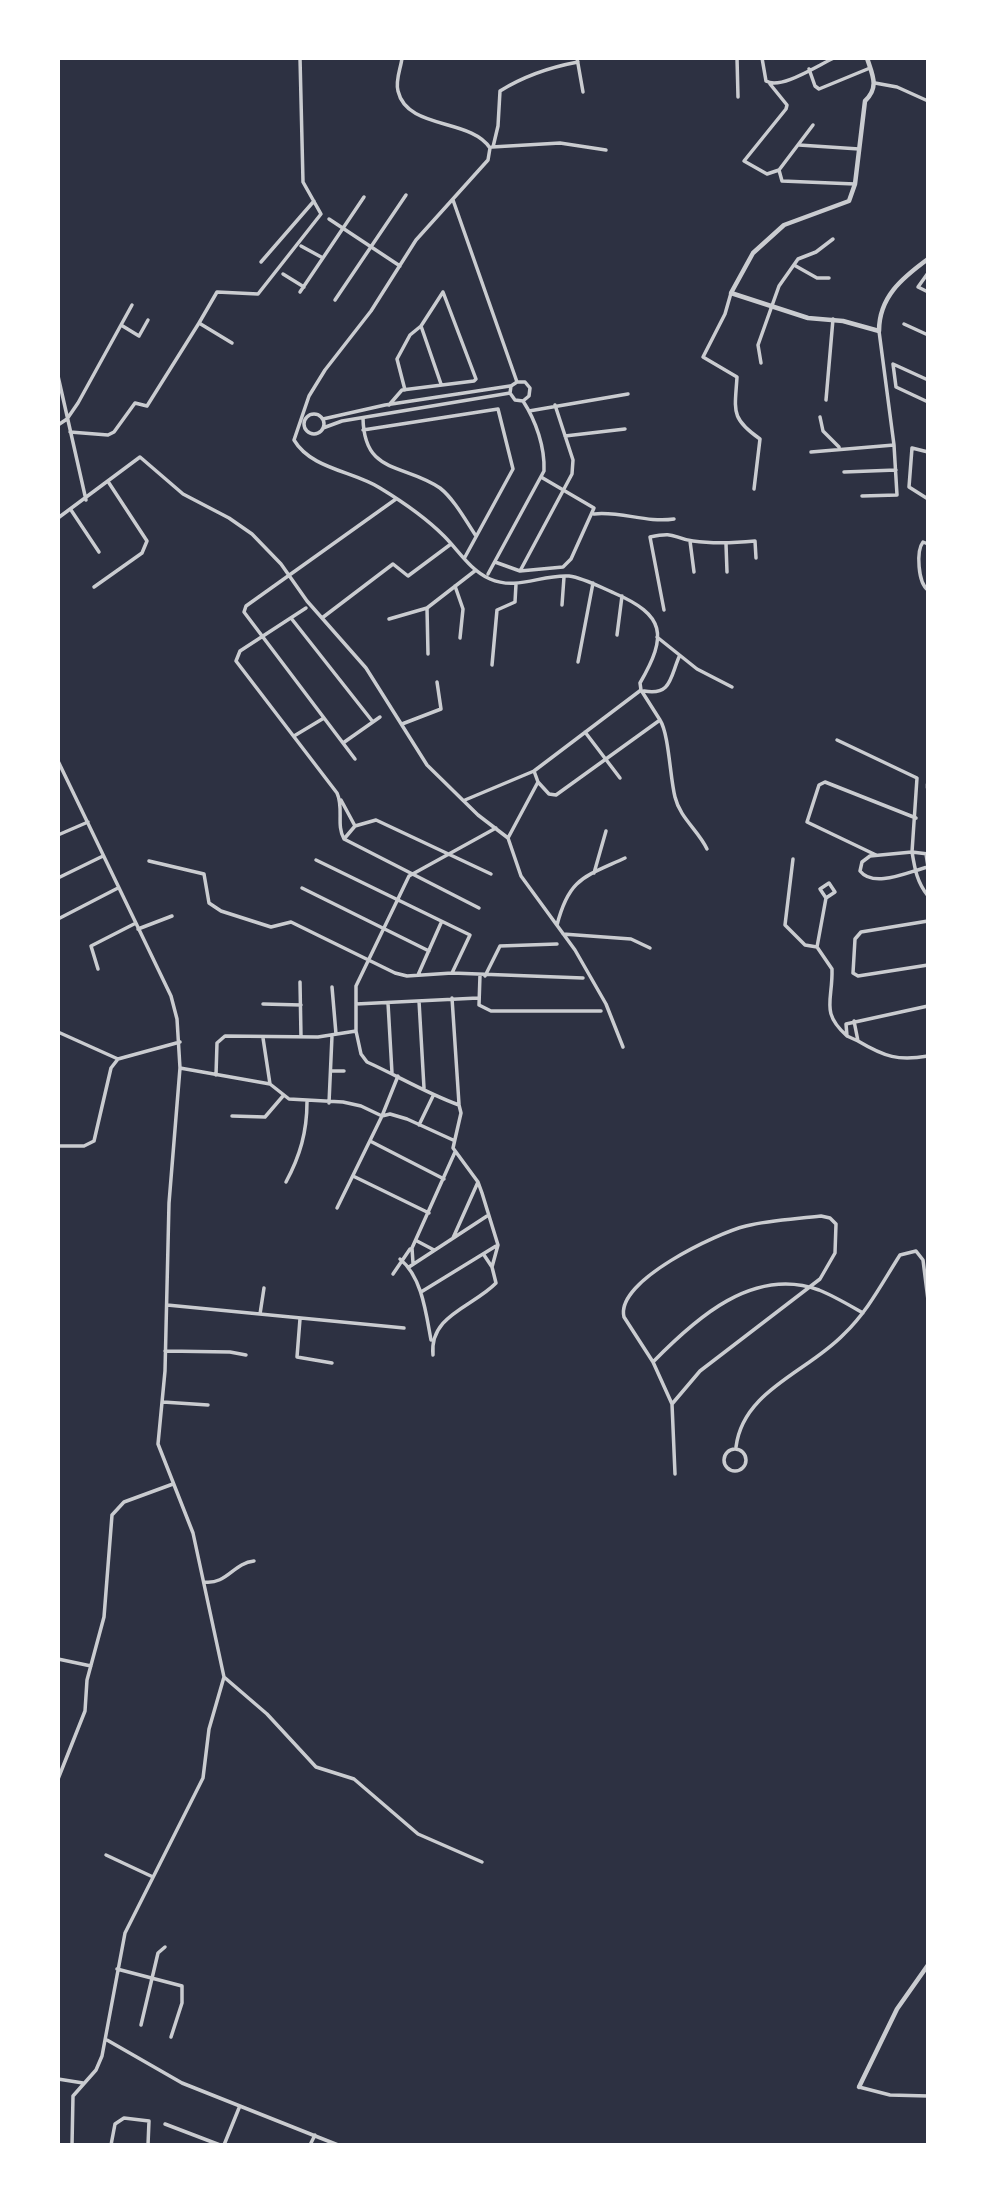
<!DOCTYPE html>
<style>
body{margin:0}
#map{position:relative;width:986px;height:2203px;overflow:hidden;background:#2d3142;font-family:Commissioner,sans-serif}
canvas{display:block}
.frame{position:absolute;inset:0;border:60px solid #fff;pointer-events:none}
</style>
<div id="map">
<canvas width="986" height="2203"></canvas>
<div class="frame"></div>
</div>
<script>
const g = document.querySelector('canvas').getContext('2d');
g.lineJoin = 'round';
function strokePath(path, color, width, dash) {
  g.strokeStyle = color;
  g.lineWidth = width;
  g.lineCap = dash ? 'butt' : 'round';
  g.setLineDash(dash || []);
  g.stroke(path);
}
strokePath(new Path2D(`
 M58 185V186`), '#caccd0', 2);
strokePath(new Path2D(`
 M402 58C401 68 395 80 398 91 407 130 471 118 490 148L488 160 416 240 371 311 325 370 309 396 294 440C311 469 353 471 380 488 403 502 425 517 444 536 459 551 470 570 490 579 517 591 542 574 569 576 584 578 600 587 614 593 665 615 668 635 640 683L641 690 534 771 538 782 508 838
 M577 58 583 92
 M737 58 738 97
 M762 58 766 81C781 90 818 65 834 58
 M809 69 815 86 819 89 870 68
 M875 83 897 87 928 101
 M770 84 787 105 786 109 744 161 767 174 779 170
 M813 125 779 170 782 181 855 184
 M799 145 859 149
 M492 147 560 143 606 150
 M493 147 498 126 500 91C524 76 551 67 578 62
 M453 200 517 382
 M329 219 400 266
 M301 246 323 258
 M261 262 314 201
 M794 265 817 278H829
 M928 273 918 287 928 292
 M283 274 304 287
 M300 292 364 197
 M731 293 725 314 703 357 737 377C735 411 730 418 760 439L754 489
 M335 300 406 195
 M199 323 217 292 258 294 321 214 303 182 300 58
 M904 324 928 335
 M121 325 139 336 148 320
 M761 363 758 345 779 286 798 259 816 252 833 239
 M58 376 86 500
 M928 380 893 364 896 387 928 402
 M405 390 397 359 410 335 421 326
 M826 400 833 319
 M389 405 402 390 474 381 476 379 443 292 421 326 441 384
 M529 411 628 394
 M304 424a10 10 0 1 1 20 0a10 10 0 1 1-20 0Z
 M820 417 823 431 839 447
 M363 418C364 475 403 463 440 488 454 499 466 521 476 536
 M323 419 385 405 510 386
 M58 425 67 419 78 403 132 305
 M323 428 342 421 510 393
 M363 430 498 409 513 469 465 557
 M70 432 108 435 114 432 135 403 147 406 199 323 232 343
 M565 436 625 429
 M811 452 894 445 879 331
 M928 452 912 448 909 487 928 499
 M844 472 896 470
 M862 496 897 495 894 445
 M71 510 99 552
 M594 514C621 511 646 523 674 519
 M58 518 140 457 183 494 229 518 252 534 281 564 307 601 366 668 427 765 478 815 508 838 521 876 575 950 606 1004 623 1047
 M690 541 694 572
 M726 544 727 572
 M928 544 923 542C916 551 918 583 928 590
 M495 562 520 571 563 567 571 559 594 508 541 477
 M520 571 572 474 573 460 555 405
 M488 574 544 471C545 447 536 421 523 401L515 400 510 393 511 386 517 382H525L530 388 529 396 523 401
 M455 586 463 609 460 638
 M94 587 142 553 147 541 109 483
 M562 605 564 577
 M306 608 240 651 236 661 337 793C344 808 336 825 344 839L479 908
 M427 608 428 654
 M664 610 650 537C677 531 671 538 693 541 714 544 734 543 755 541L756 558
 M291 618 373 722
 M322 618 393 564 408 576 451 544
 M389 619 427 608 476 570
 M617 635 622 596
 M657 637 697 669 732 687
 M578 662 593 583
 M492 665 497 610 515 602 516 584
 M644 691C671 696 670 678 679 657
 M660 720C669 734 670 778 675 797 680 818 698 830 707 849
 M402 724 441 709 437 682
 M585 732 620 778
 M294 736 324 718
 M837 740 917 778 912 852 928 854
 M343 743 380 717
 M355 759 244 612 246 606 396 499
 M58 761 171 996 177 1019 180 1068 169 1203 165 1371 158 1444 193 1533 224 1677 209 1729 203 1778 125 1933 102 2056 96 2070 73 2096 72 2145
 M538 782 549 794 556 795 660 720 641 690
 M341 800 355 826 344 839
 M465 800 534 771
 M355 826 376 820 491 874
 M58 835 88 822
 M926 854 928 867
 M876 855 807 822 819 785 825 782 916 818
 M793 859 785 925 805 945 817 947
 M316 860 470 935 452 973
 M149 861 204 874 209 903 221 911 271 927 291 922 395 973 407 976 452 973 583 978
 M928 867C910 871 874 889 860 871L862 862 870 856 912 852C915 870 917 882 928 896
 M594 873 606 831
 M58 878 103 856
 M302 888 429 951
 M826 898 820 889 829 883 835 892 826 898 817 947 832 969C833 1001 820 1012 847 1036
 M58 919 118 888
 M928 921 861 932 855 939 853 973 858 976 928 965
 M557 925C569 878 584 877 625 858
 M138 929 172 916
 M563 934 631 939 650 948
 M98 969 91 946 136 923
 M418 975 441 923
 M480 975 479 1005 491 1011H601
 M485 976 500 946 557 944
 M300 982 301 1037
 M332 987 336 1034
 M452 998 459 1104
 M419 1001 424 1088
 M388 1003 392 1073
 M263 1004 301 1005
 M356 1004 478 998
 M854 1021 858 1041C885 1057 898 1061 928 1056
 M356 1031V986L409 876 496 828
 M58 1032 118 1059 180 1042
 M263 1038 270 1084
 M858 1041 847 1036 846 1024 928 1006
 M180 1068 270 1084 289 1099 343 1102 361 1106 382 1116 390 1114 407 1119 453 1140
 M331 1071H344
 M216 1075 217 1043 225 1036 318 1037 356 1031 361 1054 367 1062C398 1076 428 1094 459 1105L461 1113 453 1148 478 1182 482 1193 498 1245 492 1267 496 1283C473 1307 429 1315 433 1355
 M329 1103 332 1036
 M232 1116 265 1117 283 1096
 M419 1125 433 1096
 M370 1141 444 1179
 M58 1146H84L94 1141 111 1068 118 1059
 M353 1176 429 1213
 M286 1182C300 1156 307 1132 307 1102
 M337 1208 382 1116 398 1076
 M453 1238 478 1182
 M417 1241 434 1250
 M484 1255 492 1267
 M400 1259C422 1277 426 1313 431 1340
 M413 1263 412 1248 455 1152
 M409 1267 487 1216
 M393 1274 410 1249
 M421 1292 496 1246
 M167 1305 404 1328
 M260 1314 264 1288
 M300 1319 297 1357 332 1363
 M165 1351 230 1352 246 1355
 M653 1362C695 1319 753 1266 819 1290 834 1296 849 1305 863 1313
 M163 1402 208 1405
 M672 1404 700 1371 820 1279 835 1253 836 1224 830 1218 821 1216C796 1219 770 1220 746 1226 717 1233 615 1281 624 1317L653 1362 672 1404 675 1474
 M736 1447C743 1390 808 1372 844 1334 868 1311 882 1283 900 1255L916 1251 923 1260 928 1300
 M724 1460a11 11 0 1 1 22 0a11 11 0 1 1-22 0Z
 M204 1582C227 1585 233 1563 254 1561
 M58 1659 91 1666
 M224 1677 267 1714 316 1767 354 1779 418 1834 482 1862
 M58 1779 85 1711 87 1680 104 1617 112 1515 124 1502 173 1484
 M106 1855 153 1877
 M117 1969 182 1986V2003L171 2037
 M141 2025 158 1953 165 1947
 M107 2040 182 2083 338 2145
 M58 2079 83 2083
 M859 2087 890 2095 928 2096
 M165 2124 220 2145
 M111 2145 115 2124 124 2118 149 2121 148 2145
 M224 2145 239 2108
 M310 2145 315 2135`), '#caccd0', 3.5);
strokePath(new Path2D(`
 M867 58C872 74 880 87 865 101L855 184 849 201 784 225 753 253 731 293 808 318 843 321 879 331C879 297 902 278 928 259
 M928 784V788
 M859 2087 897 2009 928 1965`), '#caccd0', 4.5);
</script>
